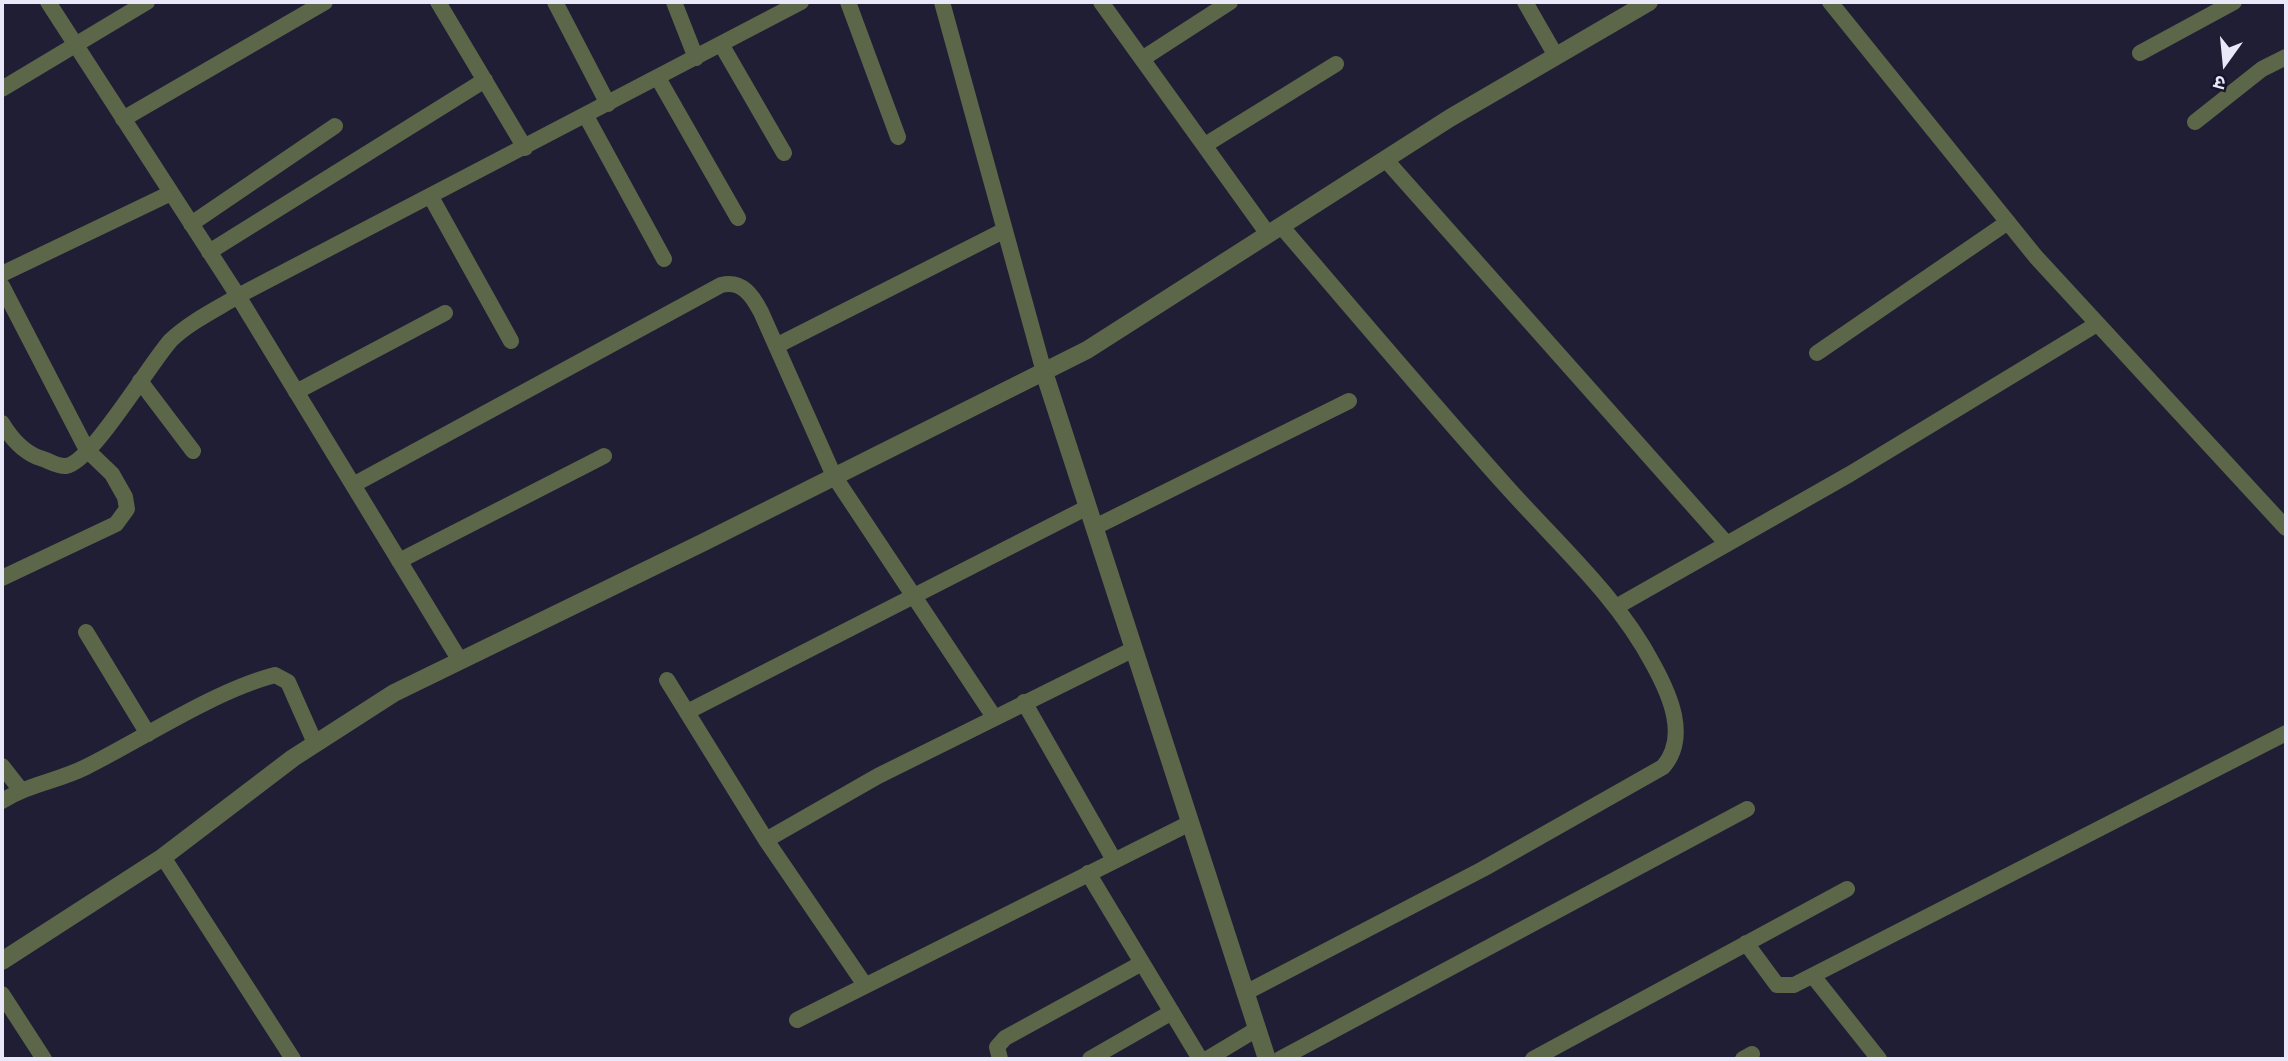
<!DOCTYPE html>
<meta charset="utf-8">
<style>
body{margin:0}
#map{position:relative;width:2288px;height:1061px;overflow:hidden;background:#1f1e35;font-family:"Noto Serif","Noto Sans Devanagari",serif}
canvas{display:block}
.frame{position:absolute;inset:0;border:4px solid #e8e8f8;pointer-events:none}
.north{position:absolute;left:2190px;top:28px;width:70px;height:70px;-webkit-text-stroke:5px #16142b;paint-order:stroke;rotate:195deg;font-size:19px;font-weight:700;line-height:28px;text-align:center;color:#e8e8f8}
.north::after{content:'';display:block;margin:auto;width:24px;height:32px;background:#e8e8f8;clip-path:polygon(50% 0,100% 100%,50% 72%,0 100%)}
</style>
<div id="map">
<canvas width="2288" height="1061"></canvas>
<div class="frame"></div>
<div class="north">उ</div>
</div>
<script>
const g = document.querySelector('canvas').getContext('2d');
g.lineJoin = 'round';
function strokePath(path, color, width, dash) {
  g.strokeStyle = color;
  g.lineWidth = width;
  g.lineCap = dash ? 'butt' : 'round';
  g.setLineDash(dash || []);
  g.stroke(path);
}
strokePath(new Path2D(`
 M48 2 238 296 459 659
 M438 2 525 148
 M555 2 608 104
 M674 2 696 58
 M848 2 898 137
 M942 2 1044 372
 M1101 2 1268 234
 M1525 2 1556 56
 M1830 2 2036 257 2286 528
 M721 44 784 153
 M2140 53 2234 2
 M1142 59 1230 2
 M658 78 738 218
 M2 89 147 2
 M586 116 664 259
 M123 119 325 2
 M2195 122 2262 69 2286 57
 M1205 145 1336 64
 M1385 159 1727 544
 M431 197 511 341
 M191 224 335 126
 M209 252 485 80
 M2 274 171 193
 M2 286 87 450 112 474 125 497 127 509 116 524 2 578
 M776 346 1005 230
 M1817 353 2008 222
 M140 381 193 451
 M296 392 445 313
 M2 423C11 438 23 452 40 458 48 460 58 467 66 466 91 463 150 363 171 340 190 322 215 310 238 296L801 2
 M353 485 721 285C742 280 752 295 761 312L834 476 994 717
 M1095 527 1349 401
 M399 561 604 456
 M1616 607 1850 474 2097 324
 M86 632 148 734
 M667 680 766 840 865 985
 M1024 702 1114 860
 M687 712 1088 507
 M2 766 20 789
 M2 801C29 784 58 781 86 767 144 738 214 691 275 675L288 682 315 743
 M766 840 878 776 1134 649
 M163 857 293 1059
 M1088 873 1200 1059
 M1746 943 1777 985H1794L2286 733
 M1813 976 1879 1059
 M1245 993 1483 869 1663 767C1689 737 1670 695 1653 664 1617 596 1558 544 1507 487 1430 401 1356 313 1281 226
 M2 994 44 1059
 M797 1020 1190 823
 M1000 1059 997 1047 1005 1038 1142 963
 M1090 1059 1172 1012
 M1207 1059 1257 1029
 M1280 1059 1747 809
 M1533 1059 1847 889
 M1743 1059 1752 1054`), '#5c6649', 16);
strokePath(new Path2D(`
 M1044 372 1267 1059
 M2 961 163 857 293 758 394 693 702 543 1087 350 1450 118 1649 2`), '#5c6649', 18);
</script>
